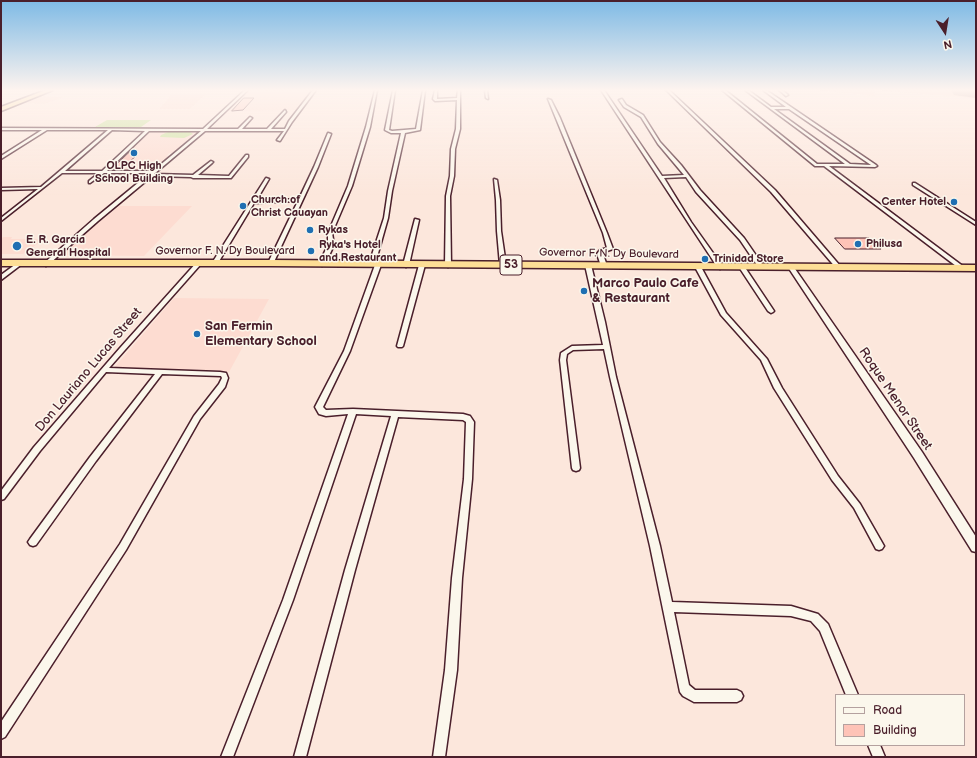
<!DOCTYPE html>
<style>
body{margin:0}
#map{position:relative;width:977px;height:758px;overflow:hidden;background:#fce7dc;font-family:"Balsamiq Sans",sans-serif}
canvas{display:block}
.frame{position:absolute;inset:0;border:2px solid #4a1f2b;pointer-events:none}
.legend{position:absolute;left:835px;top:694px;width:130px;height:52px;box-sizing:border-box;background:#fbf7ec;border:1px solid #b4a19f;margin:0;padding:5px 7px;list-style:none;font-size:12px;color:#4a1f2b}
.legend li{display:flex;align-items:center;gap:8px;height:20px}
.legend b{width:20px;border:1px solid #b4a19f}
.north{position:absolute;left:925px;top:12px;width:40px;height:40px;-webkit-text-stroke:3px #fbf7ec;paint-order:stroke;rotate:168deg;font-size:11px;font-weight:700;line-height:16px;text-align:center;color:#4a1f2b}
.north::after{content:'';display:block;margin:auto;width:14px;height:18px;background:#4a1f2b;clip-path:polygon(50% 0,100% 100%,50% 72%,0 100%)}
</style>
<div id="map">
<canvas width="977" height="758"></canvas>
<div class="frame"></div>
<ul class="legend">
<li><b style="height:5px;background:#fbf7ec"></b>Road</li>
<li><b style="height:11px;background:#fec3b7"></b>Building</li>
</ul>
<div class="north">N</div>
</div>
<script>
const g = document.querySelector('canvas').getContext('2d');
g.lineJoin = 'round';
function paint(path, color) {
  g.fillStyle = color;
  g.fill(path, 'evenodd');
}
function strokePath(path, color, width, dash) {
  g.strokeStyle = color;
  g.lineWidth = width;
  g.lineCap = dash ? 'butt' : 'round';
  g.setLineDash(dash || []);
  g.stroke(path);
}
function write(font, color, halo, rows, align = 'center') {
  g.font = font + ' "Balsamiq Sans",sans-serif';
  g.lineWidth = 3;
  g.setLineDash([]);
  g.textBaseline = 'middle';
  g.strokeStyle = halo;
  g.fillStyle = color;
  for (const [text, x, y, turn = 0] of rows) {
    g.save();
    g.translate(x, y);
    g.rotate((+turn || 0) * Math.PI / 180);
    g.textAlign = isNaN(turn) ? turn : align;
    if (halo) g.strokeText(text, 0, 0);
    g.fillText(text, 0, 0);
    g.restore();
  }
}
paint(new Path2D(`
 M250 90H312L300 110 228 111Z
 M816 90H874L875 96 837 92Z
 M878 90H976V98H968L943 95H933Z
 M171 95H205L190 109H159Z
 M43 96 64 97 45 104 24 103Z
 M150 130 199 131 173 153H169L167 156 169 157 152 171H107Z
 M119 206H192L144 256 59 255Z
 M4 237H12L11 239H44L23 254H1V238Z
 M174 298 269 299 229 372 113 369Z`), '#fddcd1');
paint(new Path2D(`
 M107 120H151L141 127H95Z
 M168 132H190L193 134 184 138 160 137 161 135Z`), '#c8e298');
paint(new Path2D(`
 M951 90H976V98L954 95Z`), '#a38384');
const building = new Path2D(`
 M244 98H254L243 110 232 111Z
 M132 150 137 155 120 170H111Z
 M835 238H869L881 249H845Z`);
paint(building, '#fec3b7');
strokePath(building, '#4a1f2b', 1);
const minor = new Path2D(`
 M245 90H248L207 129H238L250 117 252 118 242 129H267L285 110 286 112 271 129H285L289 121 313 90H316L292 122 280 141 277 140 284 131H205L154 174 193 175 211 161 213 162 212 163 198 175 229 176 246 155H248V157L231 178H193L191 177 152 176 98 221 48 265 46 266 43 264 94 219 150 173H104L90 183H89V181L99 173H62L1 221V218L38 189 1 190V188L41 187 108 130H47L1 159V156L42 130H1V128L203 129ZM112 130 145 131 102 171H65ZM149 131H201L153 171H107Z
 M375 90H377L370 127 352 186 332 233 334 245 325 264 322 266 320 265 319 264 328 245V233L348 186 366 127Z
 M393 90H395L389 130 392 131 416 129 423 90H425L420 130 405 133 392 191 388 218 375 264 372 266 369 264 384 218 388 191 401 133H391L385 130Z
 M435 90H437V99L457 98 458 90H460V129L455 149 454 176 450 196 451 265 448 267 445 265 446 196 450 176 451 149 456 129 457 100 435 101 433 99Z
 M485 90H487L488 99 486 98Z
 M601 90H604L662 176 684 175 658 144 641 117 624 107 619 100 622 99 626 105 643 115 660 142 681 165 700 190 744 238 764 267 763 268H759L740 240 696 192 686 177 664 178 691 222 723 267 720 269 718 268Z
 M666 90H669L775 190 841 267V269H837L771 192Z
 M722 90H725L817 164H845L745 90H748L771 107H786L763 90H766L876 165 877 166 875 167 829 166 964 267V269H960L824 166H815ZM774 109H789L871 165 850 164Z
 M779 90H782L788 95 786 96Z
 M548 99 551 100 560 118 607 233 613 249 604 252 603 254 607 266 606 267H602L601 266 597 254 600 250 607 248 603 233Z
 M328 133 331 134 318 167 273 264 271 265 268 263 298 201 254 203 218 263 215 265 213 264 212 263 266 178 269 179 256 201 299 199 314 167Z
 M494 179 497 180 500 200 501 231 506 265 503 267 500 265 497 231 496 200Z
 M913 183H915L976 222V225L913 185Z
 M415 219 419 220 409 265 406 267 403 265Z
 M20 261 23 263 22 264 1 280V275Z
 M199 261 202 263 201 264 109 368 220 372 226 373 228 378 225 387 200 419 126 550 5 737 1 739V722L120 544 194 416 219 384 222 378 221 376 162 374 96 461 36 545 33 546 30 545 28 542 30 539 90 457 155 374 106 372 40 451 4 499 1 500V491L34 447 120 348 197 262Z
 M378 263 381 265 350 351 323 407 326 410 353 409 463 414 470 416 474 422 472 479 462 578 457 670 445 757H433L445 670 452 578 464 479 466 422 463 420 398 417 355 570 306 757H294L345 570 391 416 356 414 293 600 233 757H221L283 600 348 414 326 416 319 414 315 407 344 351 375 265Z
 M422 263 425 265 403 346 402 347H398L397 346 419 265Z
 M588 263 591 265 605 322 616 377 660 546 672 602 791 606 818 614 828 624 858 695H846L820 631 811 621 791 616 674 612 689 685 695 690H737L741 692 743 696 741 700 737 702H694L683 696 680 692 650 546 610 377 604 349 573 350 567 354 566 360 580 468 579 470 576 471 573 470 572 468 560 360 561 353 572 346 603 345 585 265Z
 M698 265 701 267 726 313 767 359 782 388 838 476 860 504 884 546 882 549 879 550 876 549 854 508 832 480 774 388 761 360 721 315 695 267Z
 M742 265 744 266 774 311 773 312 771 313 768 311 739 267Z
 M868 745H880L885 757H873Z`);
const tertiary = new Path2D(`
 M791 265 793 266 922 452 976 537V552L972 551 914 458 788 267Z`);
const trunk = new Path2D(`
 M46 90H53L1 111V107Z
 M1 260H271L976 265V271L271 266H1Z`);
strokePath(minor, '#4a1f2b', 3);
strokePath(tertiary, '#4a1f2b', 3);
strokePath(trunk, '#4a1f2b', 3);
paint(minor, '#fbf7ec');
paint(tertiary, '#fbf7ec');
paint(trunk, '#fdde96');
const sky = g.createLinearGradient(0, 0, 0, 196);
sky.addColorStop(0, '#7ebae5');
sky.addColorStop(0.46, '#fef4ef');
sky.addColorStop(1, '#fef4ef00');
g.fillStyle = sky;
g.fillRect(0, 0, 977, 196);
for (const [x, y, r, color] of [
 [134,153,4,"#1f6fb2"],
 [954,202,4,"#1f6fb2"],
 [243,206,4,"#1f6fb2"],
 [310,230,4,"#1f6fb2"],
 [858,244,4,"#1f6fb2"],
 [17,246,5,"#1f6fb2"],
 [311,251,4,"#1f6fb2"],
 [705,259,4,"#1f6fb2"],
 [584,291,4,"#1f6fb2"],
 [197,334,4,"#1f6fb2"]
]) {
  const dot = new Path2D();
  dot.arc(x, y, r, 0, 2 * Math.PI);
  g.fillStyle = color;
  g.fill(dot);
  strokePath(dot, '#fbf7ec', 1.5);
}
write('bold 11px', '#4a1f2b', '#fbf7ec', [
 ["OLPC High",134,166,"center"],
 ["School Building",134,179,"center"],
 ["Church of",251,200],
 ["Christ Cauayan",251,213],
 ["Center Hotel",946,202,"right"],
 ["Rykas",318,230],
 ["E. R. Garcia",26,240],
 ["General Hospital",26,253],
 ["Philusa",866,244],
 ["Ryka's Hotel",319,245],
 ["and Restaurant",319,258],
 ["Trinidad Store",713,259]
], 'left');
write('11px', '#4a1f2b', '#fbf7ec', [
 ["Governor F. N. Dy Boulevard",225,251],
 ["Governor F. N. Dy Boulevard",609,254,1]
]);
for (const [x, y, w] of [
 [511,265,22]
]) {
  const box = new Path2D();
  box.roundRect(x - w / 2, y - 10, w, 20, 3);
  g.fillStyle = '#fbf7ec';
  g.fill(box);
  strokePath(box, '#4a1f2b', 1);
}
write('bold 12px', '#4a1f2b', null, [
 ["53",511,265]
]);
write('bold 13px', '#4a1f2b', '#fbf7ec', [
 ["Marco Paulo Cafe",592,284],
 ["& Restaurant",592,299],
 ["San Fermin",205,327],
 ["Elementary School",205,342]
], 'left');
write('13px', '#4a1f2b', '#fbf7ec', [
 ["Don Lauriano Lucas Street",89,370,-50],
 ["Roque Menor Street",895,399,56]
]);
</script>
